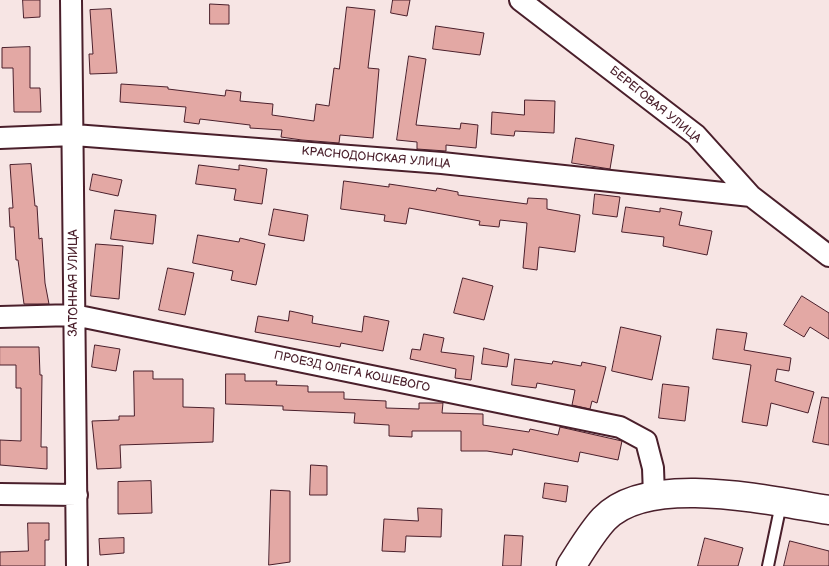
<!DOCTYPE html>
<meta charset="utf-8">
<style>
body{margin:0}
canvas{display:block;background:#f7e5e4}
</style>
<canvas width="829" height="566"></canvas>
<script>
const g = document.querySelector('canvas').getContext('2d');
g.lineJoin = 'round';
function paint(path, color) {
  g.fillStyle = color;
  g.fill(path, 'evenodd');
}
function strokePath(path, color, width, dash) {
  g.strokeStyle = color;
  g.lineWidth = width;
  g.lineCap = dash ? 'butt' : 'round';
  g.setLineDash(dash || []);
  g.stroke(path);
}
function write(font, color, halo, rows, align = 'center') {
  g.font = font + ' "Balsamiq Sans",sans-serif';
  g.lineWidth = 4;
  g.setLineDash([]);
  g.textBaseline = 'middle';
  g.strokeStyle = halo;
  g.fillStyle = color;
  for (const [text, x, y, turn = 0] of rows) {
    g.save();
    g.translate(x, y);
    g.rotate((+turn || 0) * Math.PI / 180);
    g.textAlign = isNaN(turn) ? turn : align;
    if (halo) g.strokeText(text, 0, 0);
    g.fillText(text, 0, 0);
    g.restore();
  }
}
const building = new Path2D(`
 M23 0H40V17L24 18Z
 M393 0H410L407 16 391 13Z
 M210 4 229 5V24H210Z
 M347 7 375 10 368 68 379 69 373 138 340 135 339 143 302 140 281 137 282 130 250 128V125L200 119 199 124 184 122 186 107 120 102 121 84 168 87V89L225 96 226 90 241 92 240 101 273 104 272 115 314 121 316 104 329 106 334 68 339 69Z
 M111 9 117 73 90 74 89 54H93L90 10Z
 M436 26 484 33 480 55 433 49Z
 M30 47V88H40L41 112H14L13 68H2V48Z
 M409 56 426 59 416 125 460 129 461 123 478 125 476 148 446 145V151L417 149V142L397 140Z
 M525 100 555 101 554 133 515 131 514 136 491 134 492 112 524 115Z
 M576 138 614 145 610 169 572 163Z
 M31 164 35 206H37L39 239 42 238 45 283 49 304H24L18 260H16L14 227H10L9 208H13L10 165Z
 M199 165 239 170V165L267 169 262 204 234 200 236 189 196 184Z
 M93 174 122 180 118 196 90 190Z
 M344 181 389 187V184L436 191 437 188 458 192V195L527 204 528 198 547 199V209L580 215 575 252 539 247 537 270 523 268 527 223 500 220 499 227 479 225 480 221 409 208 406 224 384 221 385 215 341 209Z
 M595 194 620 197 617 217 593 214Z
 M626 207 660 212V208L682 212 679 225 712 231 707 255 663 246 664 237 622 232Z
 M274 209 308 215 304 241 269 235Z
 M115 210 156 215 153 244 111 239Z
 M198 235 239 242 240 238 265 244 256 285 231 280 233 271 193 263Z
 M96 244 123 246 119 299 91 296Z
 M168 268 194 273 185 315 159 310Z
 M463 278 493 286 484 320 454 313Z
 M802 296 829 313V339L810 327 804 337 784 325Z
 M290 311 313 316 312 323 362 332 364 316 389 321 383 351 341 343 340 347 255 332 258 316 288 321Z
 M621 327 661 336 652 380 612 371Z
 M717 329 747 333 744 350 791 358 789 371 777 369 775 381 814 392 808 413 771 403 767 426 742 422 751 365 713 359Z
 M424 334 444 338 441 352 474 356 471 380 455 378 456 369 410 359 412 349 420 350Z
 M95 345 120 349 116 371 92 367Z
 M0 347H39L40 375H42L41 447H47V469L0 465V440L21 441V388H16V365H0Z
 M484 348 509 354 507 367 482 364Z
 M515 359 552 364 553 361 581 366 582 362 606 367 597 403 592 401 590 409 572 405 575 390 537 383 536 388 512 385Z
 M134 371H153V379H183V407L214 408 213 442 120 445 121 468 97 469 92 421 119 420V416H134Z
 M226 374H245V381H277L276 385 308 386V392H344V399L386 401V408L419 409V403H443L442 413 483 414V425L529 432 530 429 558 435 560 427 622 441 618 460 580 452 578 462 513 449 512 455 487 451H461V431H412V437L389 436V425L354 423 355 413 283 410V406L226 404Z
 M663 384 689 387 685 421 659 418Z
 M822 397 829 398V445L813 442Z
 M311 465 327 466V495H310Z
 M151 481 152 513 118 514V482Z
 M545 483 568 486 566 502 543 498Z
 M271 490 290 491V562L269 565Z
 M418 508 442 509 441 537 406 536 405 552 382 551 384 519 418 521Z
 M28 523H49V540H45V566H0V552L28 551Z
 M505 535 523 536 521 566H503Z
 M124 538V553L100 555 99 539Z
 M705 538 743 548 738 566H698Z
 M790 541 829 551V566H784Z`);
paint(building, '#e3a8a4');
strokePath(building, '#4a1f2b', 1);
const service = new Path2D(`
 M768 566 781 504`);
const minor = new Path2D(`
 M71 0 77 566
 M520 0 696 135 751 196 829 256
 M0 138 74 135 442 163 751 196
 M0 317 74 315 620 427 646 441 653 468 654 495
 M0 494 77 495`);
const secondary = new Path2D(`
 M571 566C581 551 591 533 604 519 648 472 771 501 829 510`);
strokePath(service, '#4a1f2b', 14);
strokePath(minor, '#4a1f2b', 24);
strokePath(secondary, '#4a1f2b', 31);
strokePath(service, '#fff', 10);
strokePath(minor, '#fff', 20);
strokePath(secondary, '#fff', 28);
write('12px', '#4a1f2b', '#fff', [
 ["БЕРЕГОВАЯ УЛИЦА",655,105,39],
 ["КРАСНОДОНСКАЯ УЛИЦА",376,158,5],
 ["ЗАТОННАЯ УЛИЦА",74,283,-90],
 ["ПРОЕЗД ОЛЕГА КОШЕВОГО",352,372,12]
]);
</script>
